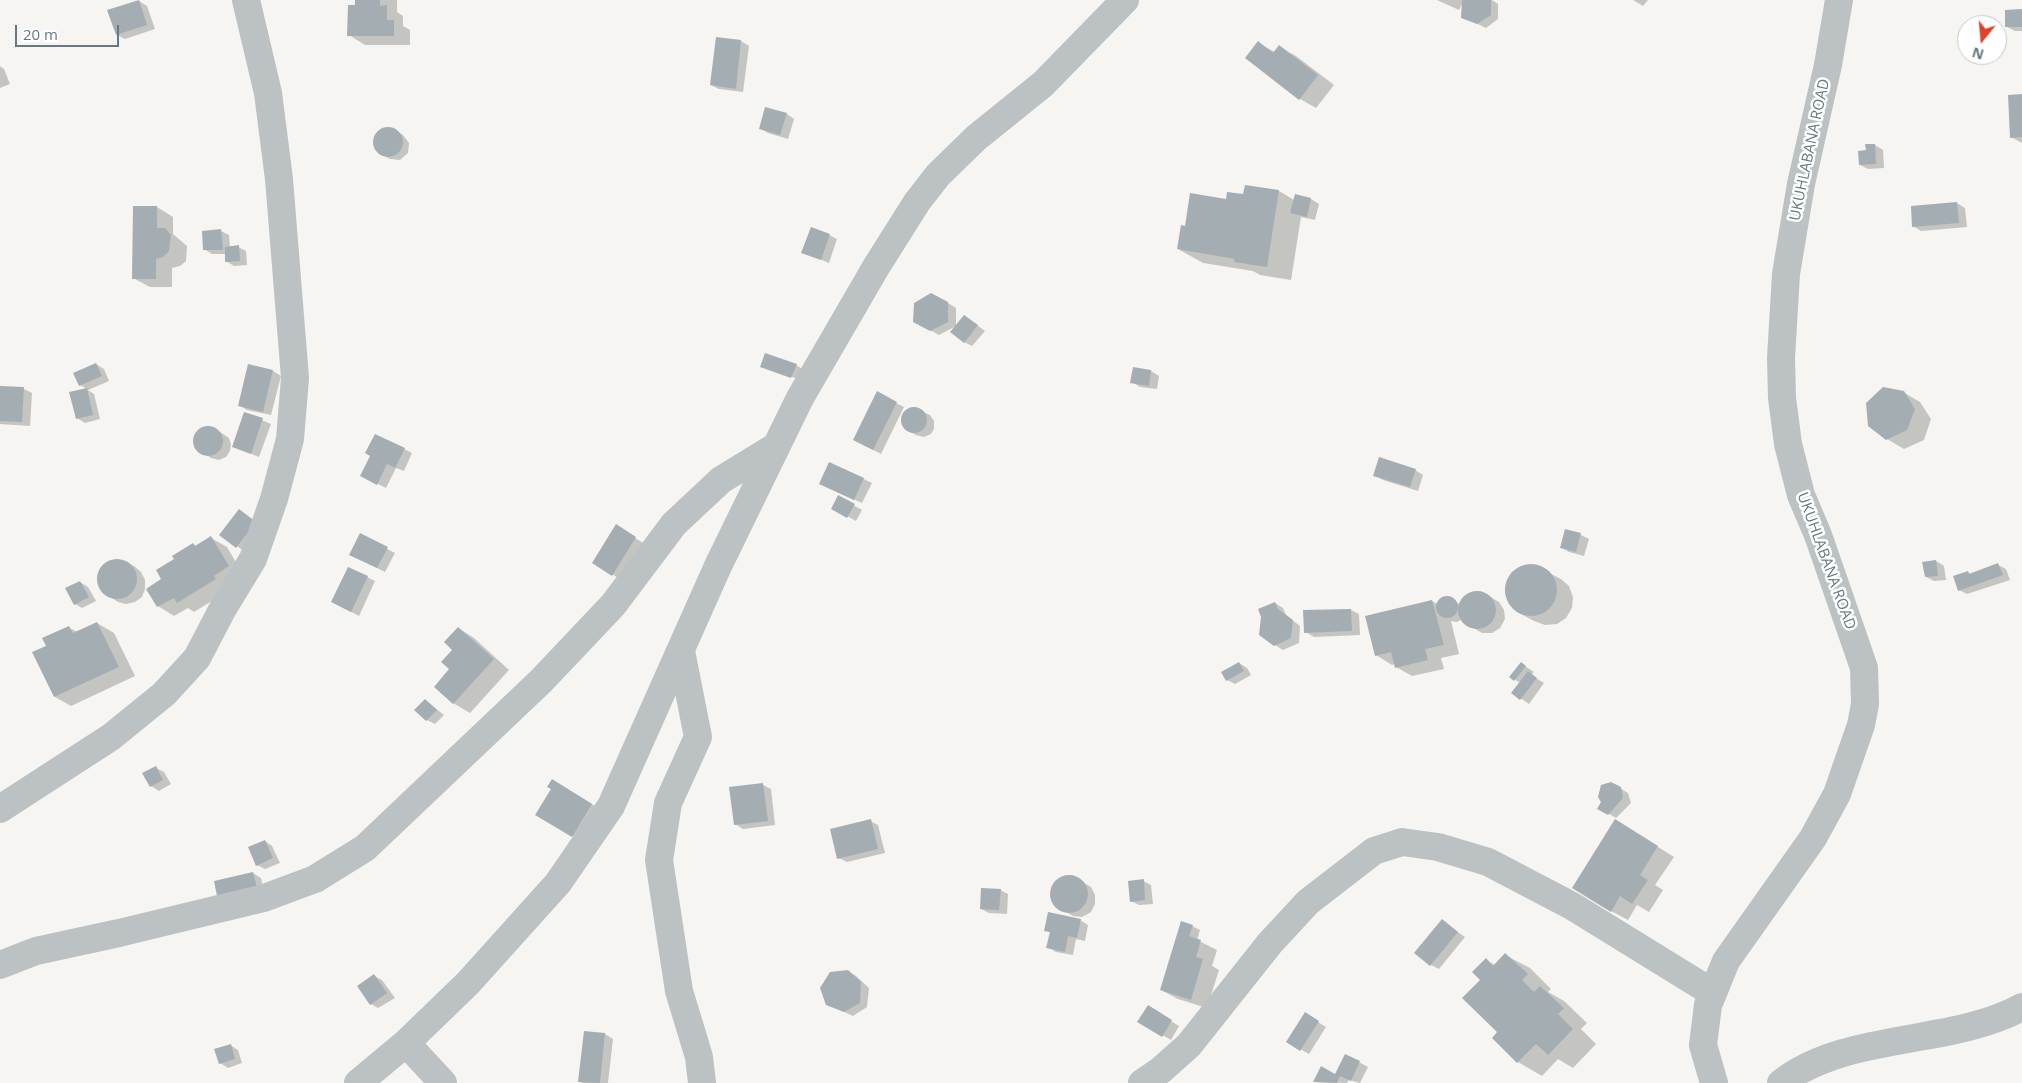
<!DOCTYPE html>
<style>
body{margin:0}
#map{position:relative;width:2022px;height:1083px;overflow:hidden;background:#f6f5f2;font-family:"Open Sans",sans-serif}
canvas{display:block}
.north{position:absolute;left:1957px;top:15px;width:50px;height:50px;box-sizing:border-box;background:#fff;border:1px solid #c2c9cd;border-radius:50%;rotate:197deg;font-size:14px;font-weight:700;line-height:20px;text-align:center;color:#667882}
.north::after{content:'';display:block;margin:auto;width:18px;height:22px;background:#dd442b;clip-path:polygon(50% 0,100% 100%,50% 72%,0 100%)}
.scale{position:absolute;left:15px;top:25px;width:104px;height:22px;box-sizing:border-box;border:2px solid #667882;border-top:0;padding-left:6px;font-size:15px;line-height:18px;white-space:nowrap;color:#667882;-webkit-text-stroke:4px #fff;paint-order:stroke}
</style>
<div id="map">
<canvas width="2022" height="1083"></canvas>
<div class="north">N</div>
<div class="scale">20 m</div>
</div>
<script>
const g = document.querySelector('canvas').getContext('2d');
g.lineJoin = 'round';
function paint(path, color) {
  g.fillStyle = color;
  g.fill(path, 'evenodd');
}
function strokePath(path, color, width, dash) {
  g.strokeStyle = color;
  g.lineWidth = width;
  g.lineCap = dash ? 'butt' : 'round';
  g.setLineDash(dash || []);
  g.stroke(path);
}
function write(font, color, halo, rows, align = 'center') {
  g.font = font + ' "Open Sans",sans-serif';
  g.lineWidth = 5;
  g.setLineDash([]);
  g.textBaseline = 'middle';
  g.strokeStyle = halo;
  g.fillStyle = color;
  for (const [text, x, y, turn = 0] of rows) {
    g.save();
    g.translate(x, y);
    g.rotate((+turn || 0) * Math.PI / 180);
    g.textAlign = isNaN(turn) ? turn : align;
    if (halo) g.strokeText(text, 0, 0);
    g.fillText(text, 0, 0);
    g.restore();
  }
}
paint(new Path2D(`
 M357 0H397V12L403 16V26L410 30V45H365L349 35 357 6Z
 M1437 0H1492L1498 4V19L1486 28 1463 17V2L1459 10Z
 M1633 0H1648L1643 6Z
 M139 1 147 6 155 29 125 39 117 35Z
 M2022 10V31H2015L2007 27Z
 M717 38 741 41 749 46 743 92 719 89 711 85Z
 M1258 43 1275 52 1279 47 1296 56 1334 85 1316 108 1300 99Z
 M0 66 4 69 10 84 0 88Z
 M2022 96V143L2011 137Z
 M766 108 787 114 794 119 788 139 768 133 760 128Z
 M384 129 395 130 403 135 409 143 408 153 400 160 390 159 381 154 375 146 376 135Z
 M1875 145 1883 150 1884 168 1868 169 1860 165 1867 151Z
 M1246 186 1279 191 1294 200 1296 196 1311 199 1319 204 1315 220 1301 217 1291 280 1260 275 1253 271 1203 263 1178 249 1186 227 1227 200 1244 196Z
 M1957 203 1965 208 1967 227 1921 231 1913 226Z
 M157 207 173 217V234L187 246 186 261 180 266 172 268V287H150L133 278Z
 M221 231 229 235 230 247H238L246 251 247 265 234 266 226 261V254H212L204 249 203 232Z
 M829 235 837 239 829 263 803 252Z
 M948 303 956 308V326L939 335 923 326Z
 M965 316 985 331 972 346 964 342Z
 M96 364 104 369 109 381 88 390 94 394 100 419 85 423 77 418 87 389 80 385Z
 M249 365 273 371 281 376 271 415 247 410 239 405Z
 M796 365 804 370 798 379 761 366Z
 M1151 371 1159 376 1157 389 1140 387 1132 382Z
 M0 388 24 389 32 393 30 426 0 424Z
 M1903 392 1920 402 1931 419 1924 440 1904 449 1887 439Z
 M896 403 904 407 881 454 862 444Z
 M914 408 930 415 934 421V429L931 434 924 437 916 435 907 430 903 424 902 416 906 411Z
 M245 413 271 424 259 457 234 447Z
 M207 427 214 428 229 438 231 444 230 451 226 457 219 460 211 458 197 448 195 442 196 435 200 429Z
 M404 449 412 453 404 471 396 468 386 488 362 476Z
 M830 463 872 483 862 503 828 488Z
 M1415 470 1423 475 1418 491 1383 480 1375 475Z
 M839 497 862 510 856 521 833 508Z
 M240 511 263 528 245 552 221 534Z
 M624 531 643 543 620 579 594 563Z
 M1566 531 1581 535 1589 539 1584 556 1569 552 1561 547Z
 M211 538 227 547 244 576 231 589 194 612 188 608 174 616 158 606 163 579 176 560 193 544 196 546Z
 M387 549 395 553 385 572 359 559Z
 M117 560 134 566 141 572 145 580V589L142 597 135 602 126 604 118 602 102 591 98 584V575L102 567 109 561Z
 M1936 561 1944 566 1946 580 1934 581 1926 577Z
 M1533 565 1561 579 1569 586 1573 597 1572 608 1566 618 1557 624 1545 625 1534 621 1517 612 1509 604 1505 593 1506 582 1512 572 1522 566Z
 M1998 565 2006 569 2010 580 1967 594 1959 590 1968 572 1971 574Z
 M367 577 375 581 359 616 340 606Z
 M80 582 88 587 96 601 82 608 75 604Z
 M1472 592H1482L1499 602 1504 610 1505 619 1500 628 1492 633H1482L1465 623 1462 619 1457 622 1451 621 1459 654 1441 658 1444 669 1412 676 1396 667 1395 664 1392 665 1376 655 1432 601 1437 604 1440 600 1445 598 1460 604 1464 598Z
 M1275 603 1283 608 1286 615 1300 626 1299 643 1283 650 1275 645 1263 616Z
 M1351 610 1359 614 1360 635 1314 637 1306 632Z
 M97 623 114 633 135 676 71 706 55 697 47 647 69 628 78 632Z
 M458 628 474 638 509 670 470 713 453 703 451 669Z
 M1239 663 1247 668 1251 675 1235 684 1227 680Z
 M1522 664 1534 672 1531 675 1544 683 1529 704 1513 693 1520 683 1511 677Z
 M425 700 444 715 435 724 427 720Z
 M156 768 164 772 171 784 159 791 151 786Z
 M1611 783 1628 793 1631 803 1616 818 1599 808Z
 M763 785 771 789 775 825 743 829 735 824Z
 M569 790 608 814 589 845 537 814Z
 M870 821 878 825 885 853 847 862 839 858Z
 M1631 830 1674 857 1655 885 1663 890 1649 912 1637 905 1628 920 1611 911Z
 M265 841 272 846 280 863 265 869 257 865Z
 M253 873 261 878 265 896 228 905Z
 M1065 876 1074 877 1091 887 1095 895V904L1091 912 1082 917 1073 916 1056 906 1052 898V889L1057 881Z
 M1143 881 1151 885 1153 904 1139 905 1131 901Z
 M1000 890 1008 894 1007 914 989 913 981 909Z
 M1080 920 1088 925 1085 941 1076 939 1073 955 1056 952 1048 947 1051 933 1045 930Z
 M1442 921 1465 937 1439 969 1431 965Z
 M1192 926 1200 930 1197 940 1217 950 1212 966 1219 970 1207 1008 1178 999 1161 990Z
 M1505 955 1530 968 1551 989 1548 992 1564 1001 1587 1023 1581 1029 1596 1044 1573 1068 1558 1059 1542 1076 1518 1062 1494 1038 1499 1032 1481 980 1486 960 1495 965Z
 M848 971 856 976 869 988 867 1007 853 1016 827 1004Z
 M374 976 382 980 395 998 378 1008 371 1004Z
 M1148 1007 1179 1026 1171 1040 1139 1022Z
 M1313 1019 1326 1027 1309 1054 1288 1042Z
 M585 1032 605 1034 613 1039 608 1083H583L579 1081Z
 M230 1045 238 1050 242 1063 228 1068 220 1063Z
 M1346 1055 1368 1067 1360 1083 1349 1080 1347 1083 1314 1082 1336 1075Z`), '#0003');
paint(new Path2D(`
 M139 0 147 25 116 35 107 10Z
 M355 0H380V6L387 5V20H394V36H347L348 5H355Z
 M1462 0H1491V15L1477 24 1461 18Z
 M2022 9V27H2005V10Z
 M716 37 741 40 736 89 710 85Z
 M1258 41 1273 53 1279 45 1318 75 1299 100 1245 58Z
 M2022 94V137L2010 138 2008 95Z
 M765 107 787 113 780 135 759 129Z
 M373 142a15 15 0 1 1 30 0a15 15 0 1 1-30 0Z
 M1865 144H1875L1876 164 1859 165 1858 151 1866 150Z
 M1245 185 1279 190 1267 267 1234 262 1235 259 1177 249 1181 225 1185 226 1190 193 1226 199 1227 192 1243 194Z
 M1295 194 1311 198 1307 217 1290 213Z
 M1957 202 1959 223 1912 227 1911 206Z
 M133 206H157V228H165L171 235 169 251 163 257 156 259V279H132Z
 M811 227 830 234 821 260 801 253Z
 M221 229 223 250H203L202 231Z
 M239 245 240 261 225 262V247Z
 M931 293 948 302V322L930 331 913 322 914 303Z
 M964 315 978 325 964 343 950 332Z
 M765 353 797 364 791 378 760 367Z
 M96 363 102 376 79 386 73 373Z
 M248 364 273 370 263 412 238 406Z
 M1133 367 1151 370 1149 386 1130 383Z
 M0 386 24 387 22 422 0 421Z
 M1883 387 1904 391 1915 409 1907 430 1886 440 1868 426 1866 403Z
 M87 388 93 415 76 419 69 392Z
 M877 391 897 402 873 450 853 440Z
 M901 420a13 13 0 1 1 26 0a13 13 0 1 1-26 0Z
 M244 412 263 418 251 454 232 447Z
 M193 441a15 15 0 1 1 30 0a15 15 0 1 1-30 0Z
 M375 434 405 448 395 468 387 464 377 485 360 476 370 456 365 453Z
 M1379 457 1416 469 1410 487 1373 476Z
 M829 462 864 478 854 500 819 484Z
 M838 495 855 504 847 518 831 509Z
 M239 509 256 522 236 548 219 535Z
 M616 524 636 537 612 576 592 563Z
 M1565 529 1581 533 1576 552 1560 548Z
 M360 533 388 547 377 568 349 555Z
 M211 536 229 566 214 576 216 579 177 603 174 598 157 607 146 589 161 579 156 570 174 559 172 556 193 543 195 546Z
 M97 579a20 20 0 1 1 40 0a20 20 0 1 1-40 0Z
 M1936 560 1938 576 1925 577 1922 562Z
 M1998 563 2003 575 1958 591 1953 576 1968 571 1969 574Z
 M1505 590a26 26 0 1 1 52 0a26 26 0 1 1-52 0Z
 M348 567 368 576 351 612 331 602Z
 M80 581 89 597 74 605 65 588Z
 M1458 610a19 19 0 1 1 38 0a19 19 0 1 1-38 0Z
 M1436 607a11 11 0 1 1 22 0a11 11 0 1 1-22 0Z
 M1432 600 1444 645 1425 649 1428 660 1395 668 1391 652 1375 656 1365 616Z
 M1275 602 1278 609 1293 620 1291 638 1274 646 1259 635 1261 617 1258 609Z
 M1351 609 1352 631 1304 633 1303 610Z
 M97 622 119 667 54 697 32 652 46 646 42 638 69 626 73 633Z
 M458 627 494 659 453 704 434 687 449 669 441 662 452 650 444 642Z
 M1239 662 1244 671 1226 681 1221 672Z
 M1521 662 1526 666 1514 681 1509 677Z
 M1528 671 1537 678 1520 700 1511 693Z
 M425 699 437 710 426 721 414 710Z
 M156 766 163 780 150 787 142 773Z
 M552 779 592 804 572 837 535 815 551 789 547 787Z
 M1611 782 1621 787 1623 798 1608 815 1597 809 1601 802 1598 797 1601 785Z
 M763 783 768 821 734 825 729 787Z
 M871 819 878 849 837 859 830 829Z
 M1615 819 1658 846 1640 875 1648 880 1632 904 1620 896 1611 912 1572 888Z
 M265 840 273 858 256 866 248 847Z
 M253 872 258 892 218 901 214 881Z
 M1050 894a19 19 0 1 1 38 0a19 19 0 1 1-38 0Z
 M1144 879 1145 900 1130 902 1128 881Z
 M981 888 1001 889 999 910 980 909Z
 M1048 912 1081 919 1077 938 1068 936 1065 952 1046 948 1050 932 1044 931Z
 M1442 919 1458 932 1430 966 1414 953Z
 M1181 921 1193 925 1189 936 1201 940 1196 957 1203 959 1191 1000 1160 990Z
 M1505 953 1528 974 1522 980 1534 992 1540 986 1564 1008 1558 1014 1573 1029 1548 1055 1536 1044 1517 1063 1492 1038 1497 1032 1462 998 1480 980 1472 972 1486 958 1493 966Z
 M848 970 861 982 860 1003 844 1012 826 1005 820 988 830 972Z
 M374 974 387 993 370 1005 357 986Z
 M1148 1005 1172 1020 1162 1037 1137 1022Z
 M1305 1012 1319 1021 1300 1051 1286 1042Z
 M584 1031 605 1033 600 1083 578 1082Z
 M231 1044 235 1059 219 1064 214 1049Z
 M1345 1054 1360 1061 1351 1081 1340 1076 1337 1083 1313 1082 1321 1066 1335 1074Z`), '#a4adb2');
strokePath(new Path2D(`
 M681 651 698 737 668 803 659 860 679 991 699 1057 702 1083
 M0 809 111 737 164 694 197 658 222 610 253 559 274 499 290 439 295 378 279 179 268 93 246 0
 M0 965 36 951 119 933 264 898 315 879 365 848 541 681 613 605 674 524 721 480 775 447
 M406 1043 443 1083
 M358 1083 406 1043 468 983 558 883 611 806 718 566 800 398 876 267 917 202 938 175 976 138 1043 84 1125 0
 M1142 1083 1161 1070 1189 1045 1270 943 1308 902 1374 851 1402 842 1438 847 1488 862 1572 906 1713 993
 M1714 1083 1703 1045 1708 1005 1713 993 1726 961 1813 838 1837 794 1861 725 1865 704 1864 668 1818 535 1801 495 1788 444 1782 398 1781 358 1786 274 1801 184 1828 65 1839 0
 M1781 1083C1846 1032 1951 1046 2022 1007`), '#bcc1c4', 28);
write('15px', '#667882', '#fff', [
 ["UKUHLABANA ROAD",1810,150,-78],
 ["UKUHLABANA ROAD",1826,561,70]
]);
</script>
